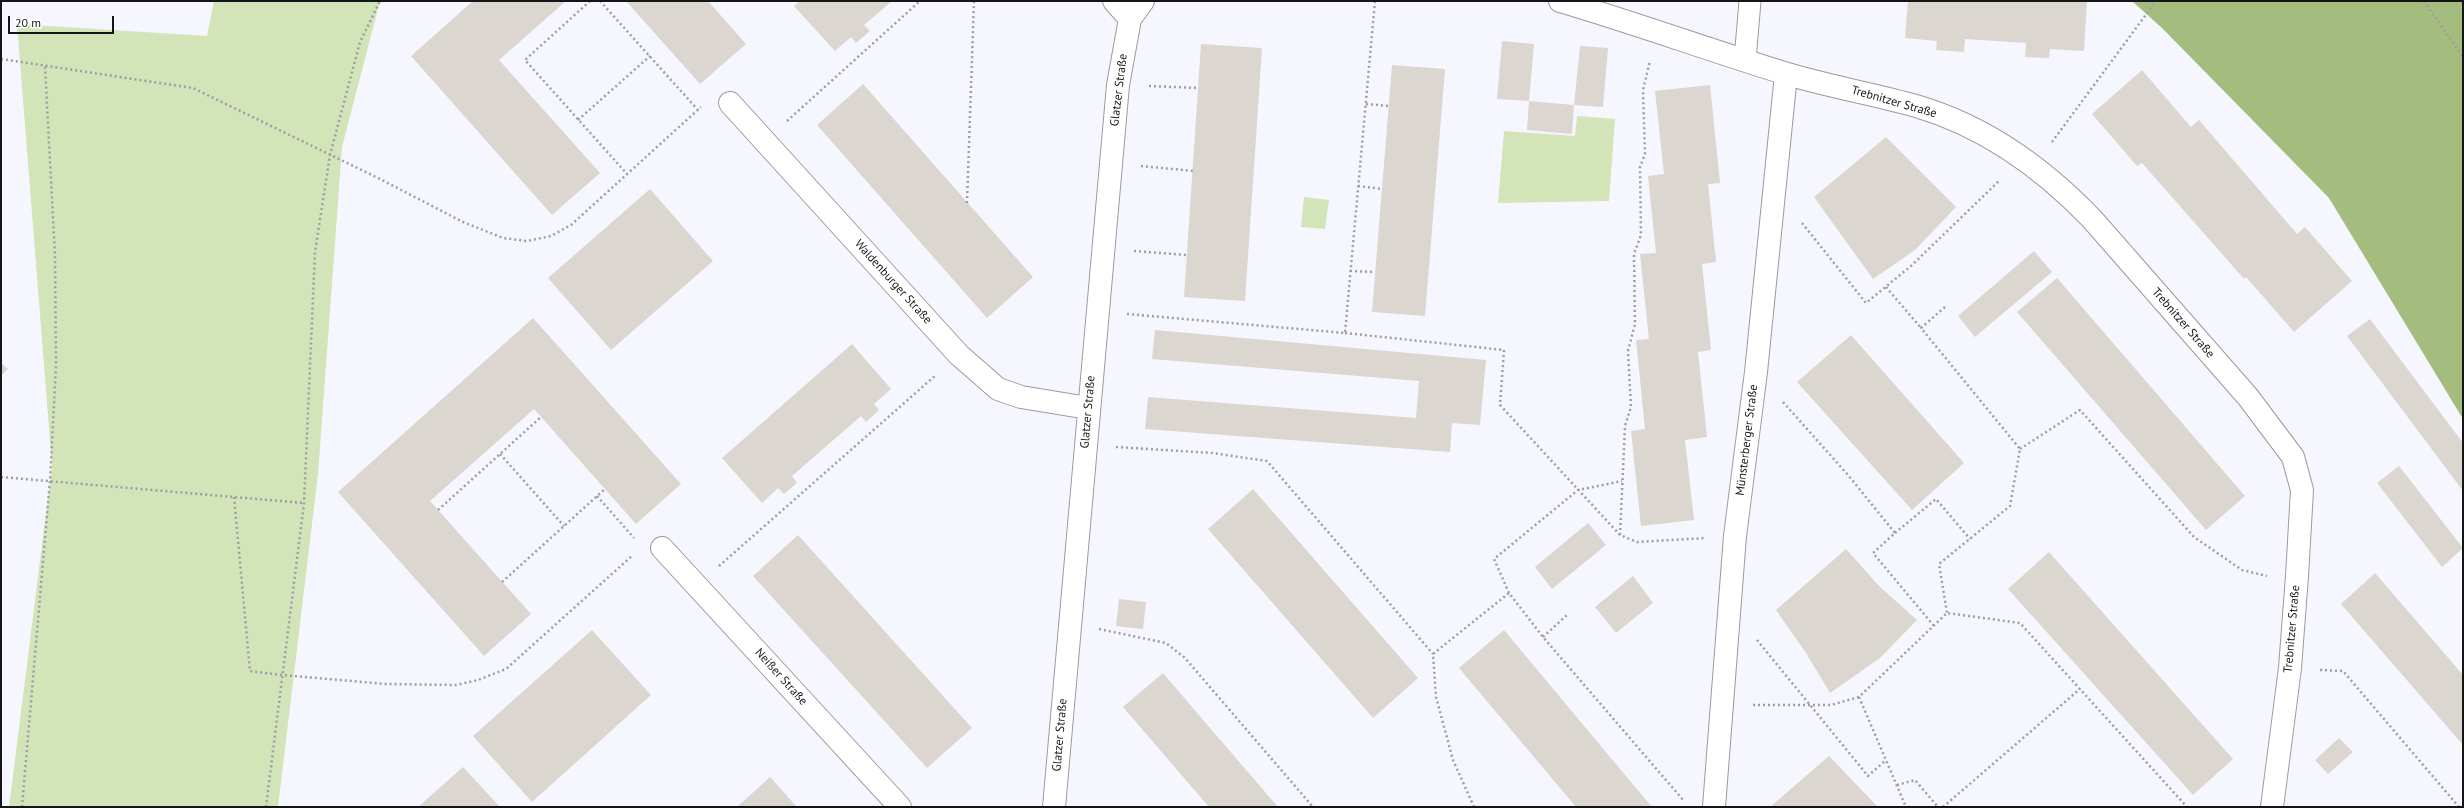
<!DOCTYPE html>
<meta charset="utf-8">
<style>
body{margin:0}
#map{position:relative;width:2464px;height:808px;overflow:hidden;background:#f6f6fe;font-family:"PT Sans",sans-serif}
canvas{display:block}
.frame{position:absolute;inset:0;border:2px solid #151518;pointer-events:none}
.scale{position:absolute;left:8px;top:16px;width:106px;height:18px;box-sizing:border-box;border:2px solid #151518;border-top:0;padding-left:5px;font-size:12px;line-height:14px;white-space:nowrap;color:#151518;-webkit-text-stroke:3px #fff;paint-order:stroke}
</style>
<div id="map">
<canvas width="2464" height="808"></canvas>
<div class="frame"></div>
<div class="scale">20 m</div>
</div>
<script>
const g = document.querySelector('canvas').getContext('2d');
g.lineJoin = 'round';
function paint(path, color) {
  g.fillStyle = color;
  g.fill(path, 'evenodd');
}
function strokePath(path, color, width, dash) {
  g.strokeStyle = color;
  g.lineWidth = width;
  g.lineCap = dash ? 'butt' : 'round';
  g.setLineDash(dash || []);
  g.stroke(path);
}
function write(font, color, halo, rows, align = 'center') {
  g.font = font + ' "PT Sans",sans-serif';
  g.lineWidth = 3;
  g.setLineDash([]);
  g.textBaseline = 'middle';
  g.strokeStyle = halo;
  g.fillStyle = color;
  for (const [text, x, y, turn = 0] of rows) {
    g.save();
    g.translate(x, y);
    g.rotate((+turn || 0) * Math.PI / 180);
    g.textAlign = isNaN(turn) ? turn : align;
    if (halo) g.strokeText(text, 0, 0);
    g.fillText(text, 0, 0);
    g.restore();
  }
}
paint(new Path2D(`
 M214 1H380L342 147 318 474 278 807H9L52 466 17 24 207 36Z
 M1577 116 1615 119 1609 201 1498 203 1504 131 1575 136Z
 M1304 197 1329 200 1325 229 1301 227Z`), '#d2e4b8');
paint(new Path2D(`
 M2132 1H2463V419L2329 198 2162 28Z`), '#a4bc7d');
paint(new Path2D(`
 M473 1H566L499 60 600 173 552 215 411 56Z
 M626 1H708L746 44 700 84Z
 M800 1H892L864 25 870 31 856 43 851 37 835 51 794 6Z
 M1908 1H2087L2084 51 2050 49 2049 58 2025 57 2026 43 1965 39 1964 52 1936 50 1937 41 1905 38Z
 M1502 41 1534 44 1529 101 1497 99Z
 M1201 44 1262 48 1245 301 1184 297Z
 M1580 46 1608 48 1603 107 1574 105Z
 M1392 65 1445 69 1425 316 1372 312Z
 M2142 70 2191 127 2199 120 2297 234 2305 227 2352 281 2294 332 2246 277 2244 279 2142 163 2137 166 2092 114Z
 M863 84 1033 277 987 318 817 125Z
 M1710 85 1720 183 1708 184 1716 262 1702 264 1711 350 1698 352 1707 437 1685 440 1694 520 1641 526 1631 431 1645 429 1636 340 1649 339 1640 254 1656 253 1648 176 1664 174 1655 91Z
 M1529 101 1574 105 1572 134 1527 130Z
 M1886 137 1956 207 1915 250 1873 279 1814 197Z
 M650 189 713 261 611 350 548 278Z
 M2034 251 2052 272 1975 337 1958 316Z
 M2057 278 2245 496 2206 530 2017 312Z
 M533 318 681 484 636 524 534 409 430 501 531 614 484 656 338 492Z
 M2370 319 2463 443V491L2347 336Z
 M1155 330 1486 360 1480 425 1452 423 1450 452 1145 429 1148 397 1416 418 1419 381 1152 359Z
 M1851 335 1964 463 1912 510 1797 382Z
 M852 344 891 389 874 404 879 410 866 422 861 416 792 476 797 483 784 494 778 488 762 503 722 458Z
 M1 363 8 369 1 376Z
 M2399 466 2463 548 2442 567 2377 483Z
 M1253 489 1418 678 1373 718 1208 529Z
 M1588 523 1606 545 1552 589 1535 567Z
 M798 535 972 728 927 768 753 576Z
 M1846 549 1879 586 1917 620 1880 658 1830 693 1806 653 1776 610Z
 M2049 552 2233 759 2193 795 2008 589Z
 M2375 573 2463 675V745L2341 604Z
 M1633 576 1653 603 1616 633 1595 607Z
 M1119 599 1146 602 1143 629 1116 626Z
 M592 630 651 695 532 802 473 736Z
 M1504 630 1610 757 1652 807H1576L1459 668Z
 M1163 673 1210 728 1278 807H1209L1123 707Z
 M2339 738 2353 752 2328 774 2315 760Z
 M1829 756 1878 807H1770Z
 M463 767 500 807H418Z
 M770 777 797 807H737Z`), '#dcd6d0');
const service = new Path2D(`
 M1745 60 1750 1`);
const minor = new Path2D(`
 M1114 1 1130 19
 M1560 1C1635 23 1709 50 1784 73 1827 86 1873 94 1916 106 1985 126 2043 168 2092 219L2248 397 2293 457 2302 490 2297 576 2290 668 2272 807
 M730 103 959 355 998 389 1021 397 1088 408
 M662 548 900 807
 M1054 807 1118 85 1130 19 1143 1
 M1714 807 1735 536 1756 372 1786 74`);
strokePath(service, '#9b9aa2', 23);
strokePath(minor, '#9b9aa2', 24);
strokePath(new Path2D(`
 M590 1 525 60 627 174
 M600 1 698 110
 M2424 1 2463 57
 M1 59 193 88 380 179 463 222 503 238 527 241 551 236 571 225 701 107
 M1149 86 1198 88
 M1366 104 1389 106
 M578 120 650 56
 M787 121 920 1
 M2052 142 2156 1
 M1141 166 1193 171
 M1358 186 1382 189
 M967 203 974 1
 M1802 223 1866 303 1911 266 2000 180
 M1134 251 1187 255
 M1350 271 1375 272
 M1886 287 1921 328
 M1945 307 1921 328 2020 449 2010 506 1939 564 1947 613
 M1127 314 1345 333 1375 1
 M1345 333 1504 350 1500 405 1620 535 1637 542 1705 538
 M1783 402 1848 475 1895 533 1873 553 1934 626
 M1116 447 1212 453 1267 461 1433 654
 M2020 449 2080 410 2194 537 2242 570 2267 576
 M500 454 564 526
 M1 477 304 503
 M597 496 634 538
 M234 497 250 671 282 675 386 684 456 685 478 680 506 669 633 555
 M438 510 541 417
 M1895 533 1936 499 1970 539
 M1620 535 1625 426 1631 407 1628 351 1635 324 1634 254 1641 235 1640 167 1645 154 1643 90 1650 61
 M719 566 936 375
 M502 582 605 489
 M1509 593 1494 559 1578 490 1622 481
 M1099 629 1166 643 1185 658 1313 807
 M1543 637 1567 615
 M1757 640 1868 776 1886 760
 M2320 670 2343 671 2459 807
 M1859 697 1906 807
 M1753 705H1831L1859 697 1947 613 2020 623 2187 807
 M1897 785 1915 780 1938 807
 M22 807 50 480 56 366 55 256 45 66
 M266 807 304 503 315 252 330 155 360 42 380 1
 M1474 807 1453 760 1436 697 1433 654 1509 593 1543 637 1684 801
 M1943 807 2080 689`), '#9d9da3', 2.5, [2, 3]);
strokePath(service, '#fff', 21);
strokePath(minor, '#fff', 22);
write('12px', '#151518', '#fff', [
 ["Glatzer Straße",1119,90,-83],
 ["Trebnitzer Straße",1894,102,16],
 ["Waldenburger Straße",893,282,48],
 ["Trebnitzer Straße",2183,323,49],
 ["Glatzer Straße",1088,412,-85],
 ["Münsterberger Straße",1747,440,-83],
 ["Trebnitzer Straße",2292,629,-85],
 ["Neißer Straße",781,677,48],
 ["Glatzer Straße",1060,735,-85]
]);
</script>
